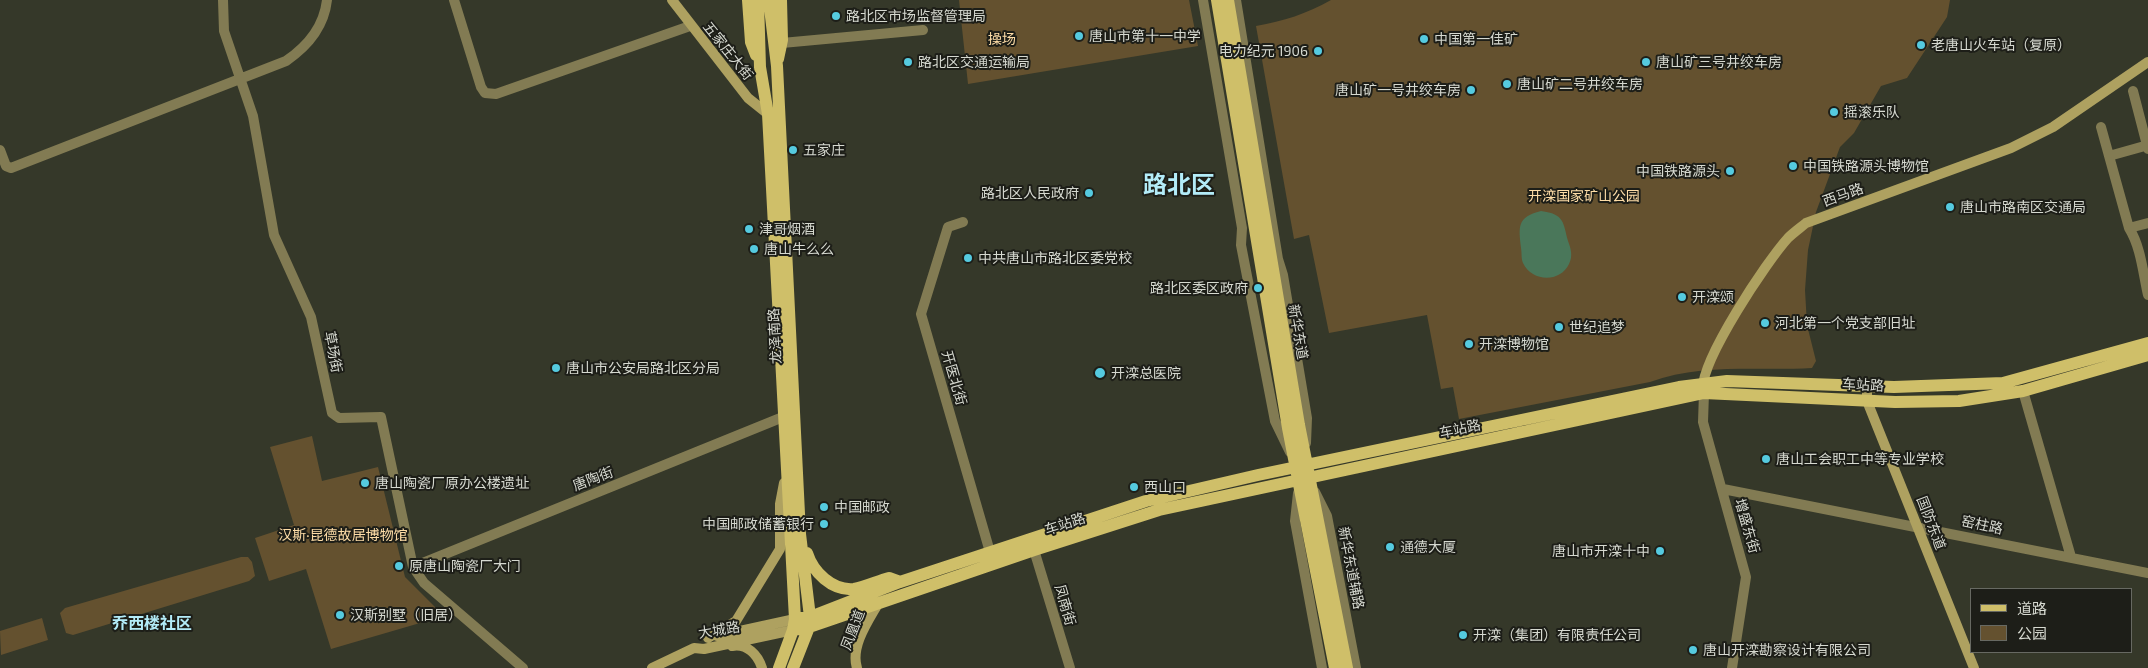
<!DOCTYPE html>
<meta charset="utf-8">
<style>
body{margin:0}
#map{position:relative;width:2148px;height:668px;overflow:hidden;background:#353829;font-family:"Exo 2","Noto Sans SC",sans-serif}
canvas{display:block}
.legend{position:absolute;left:1970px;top:588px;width:162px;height:65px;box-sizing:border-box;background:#1d1e18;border:1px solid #676962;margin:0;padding:6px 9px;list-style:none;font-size:15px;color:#d6d9d0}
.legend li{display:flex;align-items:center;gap:10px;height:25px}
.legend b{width:25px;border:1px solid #676962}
</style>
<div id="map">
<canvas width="2148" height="668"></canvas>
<ul class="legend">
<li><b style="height:6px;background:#cfbf69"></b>道路</li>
<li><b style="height:14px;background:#64512f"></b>公园</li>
</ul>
</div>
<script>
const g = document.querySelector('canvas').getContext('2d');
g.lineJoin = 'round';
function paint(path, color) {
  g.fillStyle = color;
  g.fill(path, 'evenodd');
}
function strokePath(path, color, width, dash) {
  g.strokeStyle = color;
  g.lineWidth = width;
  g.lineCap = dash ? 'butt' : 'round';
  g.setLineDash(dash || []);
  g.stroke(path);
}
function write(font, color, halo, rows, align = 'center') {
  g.font = font + ' "Exo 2","Noto Sans SC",sans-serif';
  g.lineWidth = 4;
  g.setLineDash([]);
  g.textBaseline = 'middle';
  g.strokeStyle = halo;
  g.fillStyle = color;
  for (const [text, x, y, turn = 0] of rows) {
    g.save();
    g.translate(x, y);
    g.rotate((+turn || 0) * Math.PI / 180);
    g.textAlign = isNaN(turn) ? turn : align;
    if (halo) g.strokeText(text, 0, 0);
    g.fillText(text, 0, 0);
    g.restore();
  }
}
paint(new Path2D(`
 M959 0H1189L1198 46 968 84Z
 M1331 0H1950L1947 17 1907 78 1881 86 1854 133 1840 147 1816 212 1808 250 1805 290 1807 325 1816 361 1812 368C1758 371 1701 363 1650 382L1459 419 1453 387 1441 389 1427 315 1329 333 1309 235 1294 239 1256 26C1284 21 1306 14 1331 0Z
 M312 436 322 481 378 467 405 577 444 616 331 649 306 569 269 581 255 538 294 525 270 447Z
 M241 557H248L252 562 255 576 249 581 73 635 66 633 60 613 65 608Z
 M42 618 48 640 1 655 0 631Z`), '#64512f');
paint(new Path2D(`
 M1541 211C1565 214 1563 223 1568 241 1571 249 1573 256 1569 264 1560 283 1532 282 1523 263 1521 258 1522 254 1521 248 1519 228 1516 217 1541 211Z`), '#4a775a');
strokePath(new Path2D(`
 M223 0 224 31 253 116 274 235 311 317 332 413 339 418 381 417 413 567 424 583 523 668
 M454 0 481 87 485 93 496 94 690 26
 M1203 0 1242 228 1241 245 1275 421 1290 452
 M1236 0 1278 259 1283 275 1307 418 1306 443
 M782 43 923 30
 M2133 91 2148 149
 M2101 127 2129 228C2141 247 2143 273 2148 295
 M0 150 6 166 11 168 286 61C308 46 324 27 327 0
 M2109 156 2148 145
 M963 222 948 227 921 314 990 552
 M2129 228 2148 223
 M2023 391 2071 557
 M1704 393 1703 422 1746 577 1732 668
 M1723 489 2148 573
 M1315 492 1327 516 1356 668
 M1298 493 1295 521 1322 668
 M1034 550 1070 668
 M413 567 783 417`), '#827b53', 10);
strokePath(new Path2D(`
 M672 0 748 98 768 114
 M1867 386V401L1974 668
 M1703 389C1701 360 1767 261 1788 238 1793 233 1800 228 1806 223L2011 148 2053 127 2148 62
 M717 636 795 619
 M708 638 736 621 780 549V504L784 483
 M732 646C747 643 758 655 762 668
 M652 668 694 648 704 649 793 630
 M857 668C850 646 869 620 879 602`), '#aea160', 10);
strokePath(new Path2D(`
 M748 0 751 42 756 55
 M758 0 760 67 768 114 795 619 793 630 779 668
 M769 0 777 66 800 534 810 617 809 627 793 668
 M1217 0 1288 428 1335 668
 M1228 0 1299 425 1347 668
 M778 59 782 40 781 0
 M807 553C813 572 832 591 854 589 865 587 878 581 889 578L900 582
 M795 619 810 617 900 582 1146 501 1258 475 1679 387 1727 381 1894 387 2003 383 2148 343
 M793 630 809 627 1034 550 1159 510 1704 393 1895 402 1959 401 2023 391 2148 355`), '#cfbf69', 12);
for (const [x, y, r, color] of [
 [836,16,5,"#55cadf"],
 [1079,36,5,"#55cadf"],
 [1424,39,5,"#55cadf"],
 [1921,45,5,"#55cadf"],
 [1318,51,5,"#55cadf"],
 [908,62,5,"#55cadf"],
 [1646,62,5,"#55cadf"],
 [1507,84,5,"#55cadf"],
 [1471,90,5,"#55cadf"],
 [1834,112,5,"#55cadf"],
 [793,150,5,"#55cadf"],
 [1793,166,5,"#55cadf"],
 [1730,171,5,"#55cadf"],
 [1089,193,5,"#55cadf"],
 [1950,207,5,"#55cadf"],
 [749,229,5,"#55cadf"],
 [754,249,5,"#55cadf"],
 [968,258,5,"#55cadf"],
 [1258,288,5,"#55cadf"],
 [1682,297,5,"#55cadf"],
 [1765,323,5,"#55cadf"],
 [1559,327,5,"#55cadf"],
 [1469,344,5,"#55cadf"],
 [556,368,5,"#55cadf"],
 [1100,373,6,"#55cadf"],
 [1766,459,5,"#55cadf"],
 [365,483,5,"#55cadf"],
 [1134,487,5,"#55cadf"],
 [824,507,5,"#55cadf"],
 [824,524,5,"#55cadf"],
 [1390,547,5,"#55cadf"],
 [1660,551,5,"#55cadf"],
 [399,566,5,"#55cadf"],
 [340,615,5,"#55cadf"],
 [1463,635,5,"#55cadf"],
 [1693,650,5,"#55cadf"]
]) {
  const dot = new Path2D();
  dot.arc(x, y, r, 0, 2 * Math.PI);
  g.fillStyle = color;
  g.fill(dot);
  strokePath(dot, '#1d1e18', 2);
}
write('14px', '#d6d9d0', '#1d1e18', [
 ["路北区市场监督管理局",846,16],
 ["唐山市第十一中学",1089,36],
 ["中国第一佳矿",1434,39],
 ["老唐山火车站（复原）",1931,45],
 ["电力纪元 1906",1308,51,"right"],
 ["路北区交通运输局",918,62],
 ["唐山矿三号井绞车房",1656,62],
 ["唐山矿二号井绞车房",1517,84],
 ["唐山矿一号井绞车房",1461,90,"right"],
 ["摇滚乐队",1844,112],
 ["五家庄",803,150],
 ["中国铁路源头博物馆",1803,166],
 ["中国铁路源头",1720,171,"right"],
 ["路北区人民政府",1079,193,"right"],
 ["唐山市路南区交通局",1960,207],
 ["津哥烟酒",759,229],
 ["唐山牛么么",764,249],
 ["中共唐山市路北区委党校",978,258],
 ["路北区委区政府",1248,288,"right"],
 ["开滦颂",1692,297],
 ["河北第一个党支部旧址",1775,323],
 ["世纪追梦",1569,327],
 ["开滦博物馆",1479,344],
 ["唐山市公安局路北区分局",566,368],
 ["开滦总医院",1111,373],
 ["唐山工会职工中等专业学校",1776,459],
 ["唐山陶瓷厂原办公楼遗址",375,483],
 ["西山口",1144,487],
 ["中国邮政",834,507],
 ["中国邮政储蓄银行",814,524,"right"],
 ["通德大厦",1400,547],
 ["唐山市开滦十中",1650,551,"right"],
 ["原唐山陶瓷厂大门",409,566],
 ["汉斯别墅（旧居）",350,615],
 ["开滦（集团）有限责任公司",1473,635],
 ["唐山开滦勘察设计有限公司",1703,650]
], 'left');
write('14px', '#fedda7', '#1d1e18', [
 ["操场",1002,39],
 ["开滦国家矿山公园",1584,196],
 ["汉斯·昆德故居博物馆",343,535]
]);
write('14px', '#d6d9d0', '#1d1e18', [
 ["五家庄大街",728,51,51],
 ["西马路",1843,195,-20],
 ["新华东道",1298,332,80],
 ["龙泽南路",775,336,-93],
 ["草场街",333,352,79],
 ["开医北街",954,378,74],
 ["车站路",1863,385,3],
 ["车站路",1460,429,-12],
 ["唐陶街",593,479,-21],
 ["国防东道",1931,523,69],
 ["车站路",1065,524,-18],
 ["窑柱路",1982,525,12],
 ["增盛东街",1747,526,74],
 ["新华东道辅路",1351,568,79],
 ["凤南街",1065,605,74],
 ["大城路",719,630,-9],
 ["凤凰道",853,630,-69]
]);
write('bold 16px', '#b3ecf8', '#1d1e18', [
 ["乔西楼社区",152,624]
]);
write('bold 24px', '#b3ecf8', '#1d1e18', [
 ["路北区",1179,185]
]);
</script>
